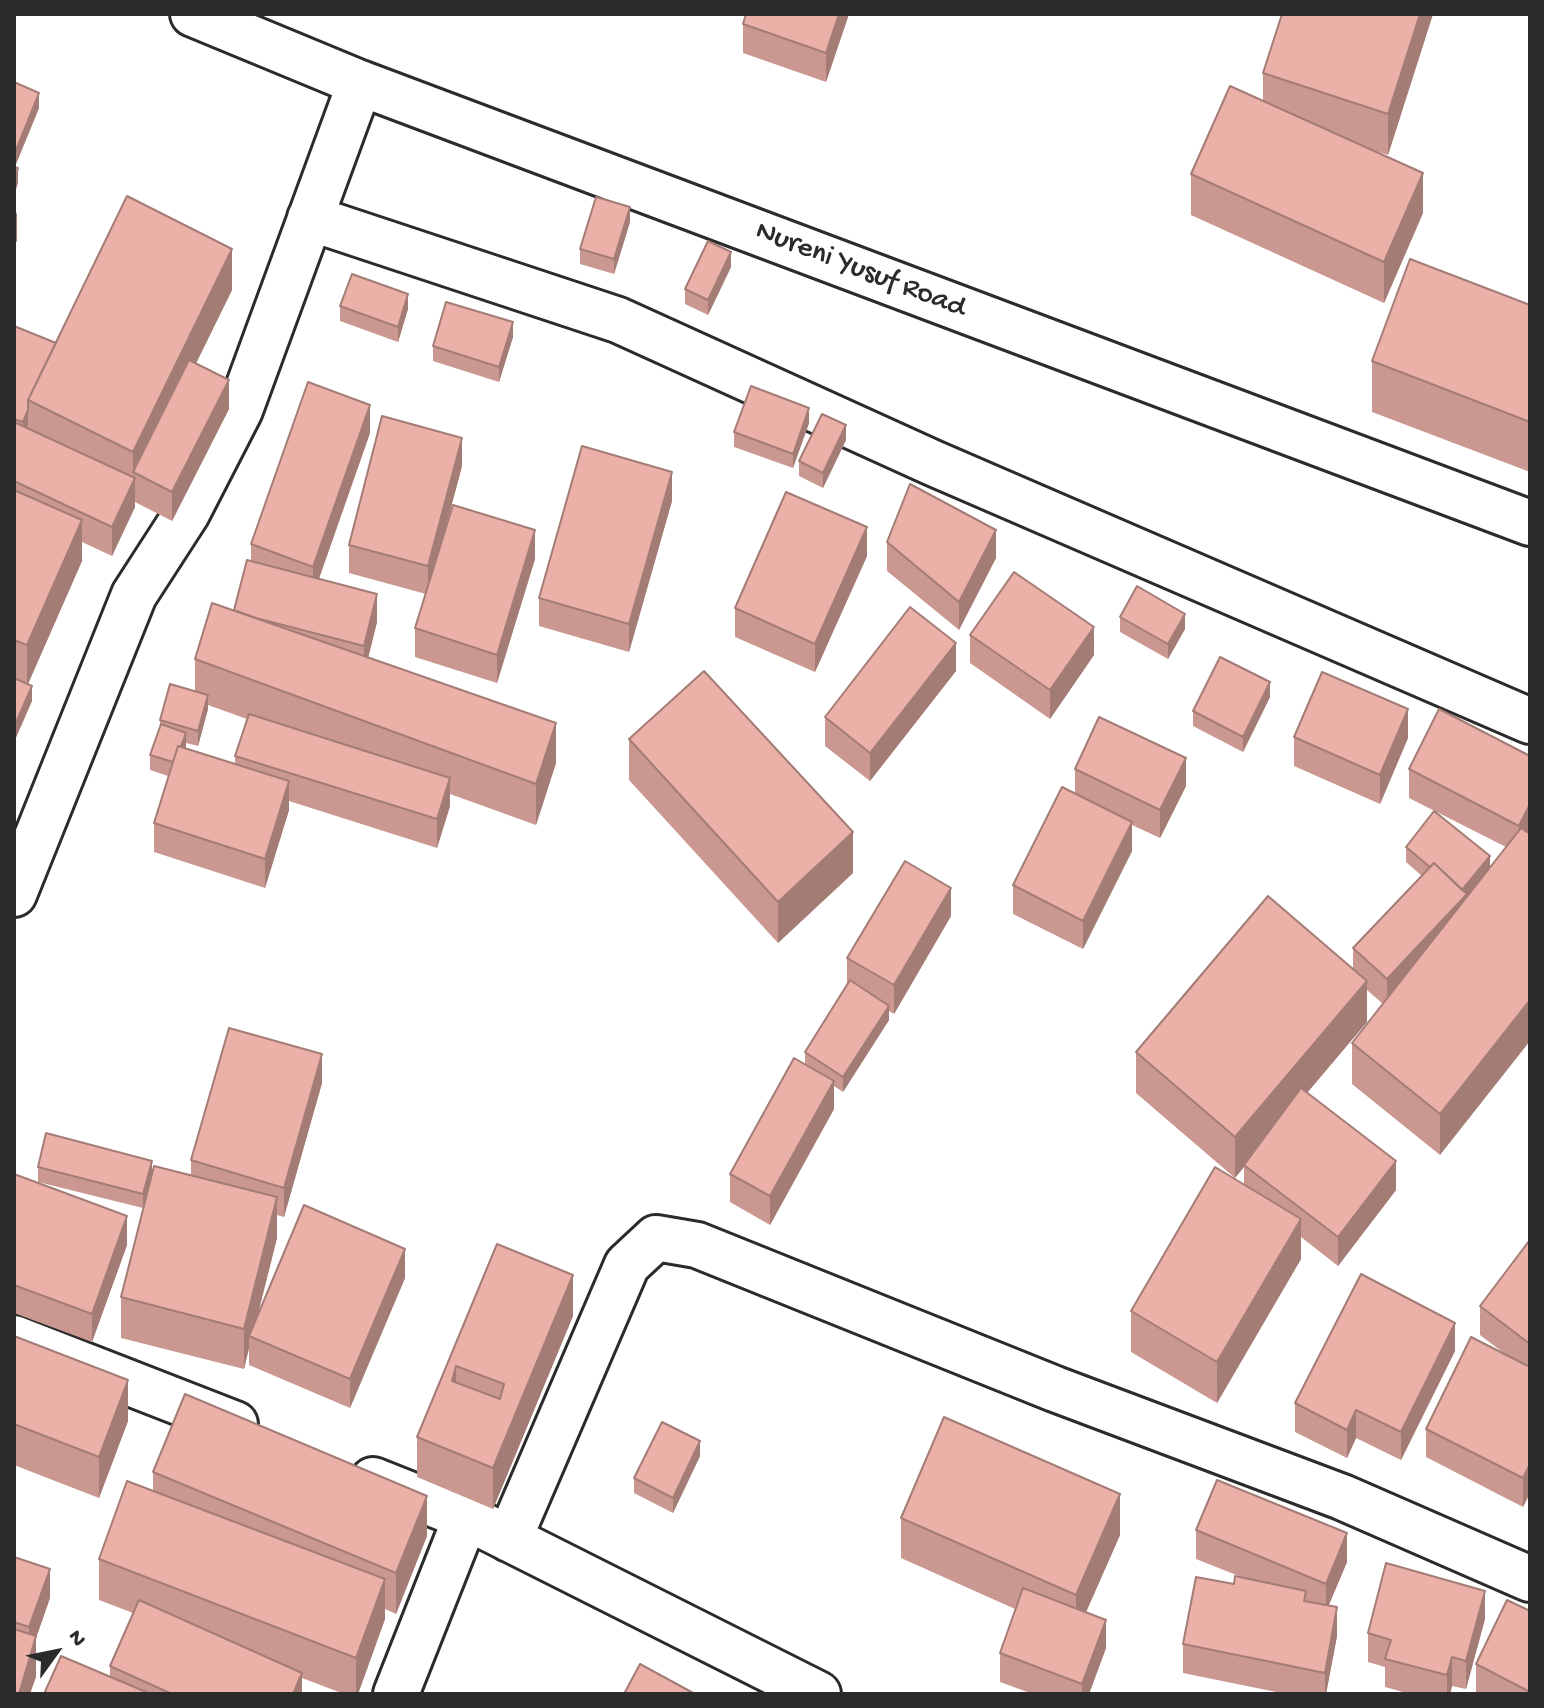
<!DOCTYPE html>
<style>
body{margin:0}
#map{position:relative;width:1544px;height:1708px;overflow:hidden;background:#fff;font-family:"Gochi Hand",sans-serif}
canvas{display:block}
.frame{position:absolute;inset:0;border:16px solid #2b2b2b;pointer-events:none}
.north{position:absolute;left:16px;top:1612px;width:80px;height:80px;-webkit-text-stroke:6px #fff;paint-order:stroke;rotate:57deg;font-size:22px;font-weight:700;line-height:32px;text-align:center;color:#2b2b2b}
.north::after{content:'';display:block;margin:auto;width:28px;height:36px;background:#2b2b2b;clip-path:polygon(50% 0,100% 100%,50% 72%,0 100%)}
</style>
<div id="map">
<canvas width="1544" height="1708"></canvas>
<div class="frame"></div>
<div class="north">N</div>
</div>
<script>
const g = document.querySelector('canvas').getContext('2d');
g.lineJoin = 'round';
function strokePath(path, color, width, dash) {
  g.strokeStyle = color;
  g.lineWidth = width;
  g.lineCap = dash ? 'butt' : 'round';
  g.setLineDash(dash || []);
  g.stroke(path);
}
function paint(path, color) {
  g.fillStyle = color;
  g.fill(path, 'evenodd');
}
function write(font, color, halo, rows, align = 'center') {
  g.font = font + ' "Gochi Hand",sans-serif';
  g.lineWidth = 8;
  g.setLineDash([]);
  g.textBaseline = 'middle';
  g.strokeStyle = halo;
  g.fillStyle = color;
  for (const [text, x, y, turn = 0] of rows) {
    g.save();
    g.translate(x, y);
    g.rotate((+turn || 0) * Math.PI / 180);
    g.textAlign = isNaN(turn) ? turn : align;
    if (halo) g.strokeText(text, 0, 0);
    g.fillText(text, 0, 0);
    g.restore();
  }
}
const minor = new Path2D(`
 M193 14 360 83 1530 523
 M310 218 618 320 933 463 1530 721
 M14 894 134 595 187 513 240 410 360 83
 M14 1338 235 1424
 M373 1480 466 1517 818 1694
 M509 1539 627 1265 656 1238 697 1245 1055 1389 1342 1497 1530 1579
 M396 1694 466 1517`);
strokePath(minor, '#2b2b2b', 50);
strokePath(minor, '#fff', 44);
paint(new Path2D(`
 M746 14H849L826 82 743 53V24Z
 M1433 14 1388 155 1373 150 1423 213 1384 303 1191 215V174L1263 100V73Z
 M14 82 39 108 16 164H14Z
 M630 222 614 274 580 264V249Z
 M731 267 708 315 685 304V289Z
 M232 290 196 363 229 409 172 521 135 502V507L112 556 82 542V561L28 684 32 701 14 742V326L56 343Z
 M1530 305V472L1372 412V361Z
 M340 306 408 309 398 342 340 321Z
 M513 337 499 382 433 361V346Z
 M809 423 793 468 734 447V432Z
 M370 433 319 579 377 622 368 657 556 763 536 825 450 794V806L437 848 289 801V810L265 888 154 852V823L168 776 150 770V755L160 728V720L195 691V659L234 610 251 561V544ZM208 705 247 719 235 756V764L186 748V743L198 746 208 709Z
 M846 440 823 488 799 476V461Z
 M462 466 440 548 535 559 497 683 415 657V628L426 594 349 573V545Z
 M672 501 629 652 539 626V598Z
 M887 542 996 558 959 630 887 571Z
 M867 556 815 672 735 637V608Z
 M1120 617 1185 629 1168 659 1120 632Z
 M970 635 1094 655 1050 719 970 663Z
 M956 671 870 781 825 746V717Z
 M1270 697 1243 752 1193 726V711Z
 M1294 737 1408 738 1380 804 1294 766Z
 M629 739 853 873 778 943 629 780Z
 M1530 756V833L1440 1155 1352 1084V1043L1383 1004 1367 990V1022L1307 1093 1396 1190 1338 1266 1301 1237V1259L1217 1403 1131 1352V1311L1244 1184V1167L1235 1178 1136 1093V1052L1353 969V948L1422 876 1406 862V847L1490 868 1506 847 1409 798V769Z
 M1075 769 1186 786 1160 838 1132 825V851L1083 949 1013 914V885L1075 793Z
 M951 916 894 1014 889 1011V1020L843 1092 834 1086V1109L770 1225 730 1202V1174L805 1064V1052L847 985V958Z
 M322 1083 284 1217 277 1215V1238L257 1318 405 1278 350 1408 249 1365V1348L244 1369 121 1338V1297L143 1208 38 1182V1167L152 1174 191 1175V1160Z
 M14 1174 127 1245 92 1342 14 1313Z
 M1530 1242V1493L1523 1507 1426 1457V1429L1509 1357 1480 1335V1306Z
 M497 1244 573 1316 493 1509 417 1477V1437Z
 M14 1336 128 1421 99 1498 14 1465Z
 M1455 1351 1401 1460 1356 1438 1347 1458 1295 1432V1403Z
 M700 1456 673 1513 634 1493V1478Z
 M153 1472 427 1536 396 1614 385 1609V1619L358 1694H344L302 1678V1694H44L110 1677V1666L133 1613 99 1600V1559L153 1491Z
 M901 1518 1120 1535 1086 1612 1106 1648 1089 1694H1033L1000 1682V1653L1015 1609 901 1558Z
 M1196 1530 1347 1562 1328 1606 1337 1636 1326 1694H1286L1183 1673V1644L1234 1584 1244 1578 1196 1559Z
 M14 1557 50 1598 36 1638V1677L14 1694Z
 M1530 1611V1694H1478L1476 1693V1664Z
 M1485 1619 1466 1689 1452 1686 1450 1694H1410L1385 1687V1667L1368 1662V1633Z`), '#ca9890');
paint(new Path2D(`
 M839 14H849L826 82V53Z
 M1420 14H1433L1388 155V114Z
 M39 93V108L16 164V150Z
 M18 168V183L14 196V181Z
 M1423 173V213L1384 303V262Z
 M630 207V222L614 274V259Z
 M17 212V241L14 246V218Z
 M232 249V290L141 476 133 472V482L135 478V507L112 556V527L133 483V452Z
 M731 252V267L708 315V300Z
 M408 294V309L398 342V327Z
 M513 322V337L499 382V367Z
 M229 380V409L172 521V492Z
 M370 405V433L313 595V567Z
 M809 408V423L793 468V454Z
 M28 410V425L23 437V422Z
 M846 425V440L823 488V473Z
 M462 438V466L428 594V566Z
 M672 472V501L629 652V624Z
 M82 520V561L27 686V645Z
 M867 527V556L815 672V644Z
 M535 530V559L497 683V655Z
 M996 530V558L959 630V602Z
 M377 594V622L364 675V646Z
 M1185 614V629L1168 659V644Z
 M1094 627V655L1050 719V690Z
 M956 643V671L870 781V753Z
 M1270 682V697L1243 752V737Z
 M32 686V701L14 742V727Z
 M208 695V709L198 746V731Z
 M1408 709V738L1380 804V775Z
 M556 723V763L536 825V784Z
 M186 733V748L174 763Z
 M1186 758V786L1160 838V810Z
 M450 778V806L437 848V819Z
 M289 781V810L265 888V859Z
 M1530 804V833L1519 854V826Z
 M1132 822V851L1083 949V921Z
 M853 832V873L778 943V902Z
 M1490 856V871L1387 1008V979Z
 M951 888V916L894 1014V985Z
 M1367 981V1022L1245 1166 1244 1165V1167L1235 1178V1137Z
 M1530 1000V1041L1440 1155V1114Z
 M889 1006V1020L843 1092V1077Z
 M322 1054V1083L284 1217V1188Z
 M834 1081V1109L770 1225V1196Z
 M152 1161V1176L143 1208V1194Z
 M1396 1161V1190L1338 1266V1237Z
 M277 1197V1238L252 1337 249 1336V1348L244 1369V1329Z
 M127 1216V1245L92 1342V1314Z
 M1301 1219V1259L1217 1403V1362Z
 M405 1249V1278L350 1408V1379Z
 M573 1275V1316L493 1509V1468Z
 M1455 1323V1351L1401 1460V1432Z
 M456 1366V1407L452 1381Z
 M128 1380V1421L99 1498V1457Z
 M1356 1410V1438L1347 1458V1430Z
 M700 1441V1456L673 1513V1498Z
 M1530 1464V1493L1523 1507V1478Z
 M1120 1494V1535L1076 1635V1595Z
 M427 1496V1536L396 1614V1573Z
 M1347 1533V1562L1326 1612V1584Z
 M50 1569V1598L36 1638V1677L30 1694H19L29 1656V1627Z
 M385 1579V1619L358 1694H356V1658Z
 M1485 1591V1619L1466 1689V1661Z
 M1337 1607V1636L1326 1694H1325V1673Z
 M1106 1620V1648L1089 1694H1082V1684Z
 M1452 1657V1686L1450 1694H1447V1675Z
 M302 1673V1694H293Z`), '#a47c76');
const building = new Path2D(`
 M746 14H839L826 53 743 24Z
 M1282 14H1420L1388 114 1263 73Z
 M14 82 39 93 16 150 14 149Z
 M1230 86 1423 173 1384 262 1191 174Z
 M14 167 18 168 14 181Z
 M127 196 232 249 133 452 28 400Z
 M596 197 630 207 614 259 580 249Z
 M708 241 731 252 708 300 685 289Z
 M1410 259 1530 305V422L1372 361Z
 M352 274 408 294 398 327 340 306Z
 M446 302 513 322 499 367 433 346Z
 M14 326 56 343 28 400V410L23 422 14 419Z
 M189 360 229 380 172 492 133 472Z
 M308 382 370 405 313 567 251 544Z
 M751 386 809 408 793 454 734 432Z
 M822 414 846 425 823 473 799 461Z
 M382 416 462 438 428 566 349 545Z
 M14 422 135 478 112 527 14 481Z
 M582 446 672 472 629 624 539 598Z
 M910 484 996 530 959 602 887 542Z
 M14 490 82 520 27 645 14 640Z
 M786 492 867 527 815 644 735 608Z
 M453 505 535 530 497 655 415 628Z
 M247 560 377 594 364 646 256 618 234 610Z
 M1014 572 1094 627 1050 690 970 635Z
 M1137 586 1185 614 1168 644 1120 617Z
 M212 603 556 723 536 784 195 659Z
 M910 607 956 643 870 753 825 717Z
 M1220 657 1270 682 1243 737 1193 711Z
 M704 671 853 832 778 902 629 739Z
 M1322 672 1408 709 1380 775 1294 737Z
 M14 678 32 686 14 727Z
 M170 684 208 695 198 731 160 720Z
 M1439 709 1530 756V804L1519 826 1409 769Z
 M249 714 450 778 437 819 235 756Z
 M1099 717 1186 758 1160 810 1075 769Z
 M161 724 186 733 181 746H178L173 762 150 755Z
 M178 746 289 781 265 859 154 823Z
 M1062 787 1132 822 1083 921 1013 885Z
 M1434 811 1490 856 1462 890 1434 863 1430 867 1406 847Z
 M1521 828 1530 834V1000L1440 1114 1352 1043Z
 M905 861 951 888 894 985 847 958Z
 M1434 863 1467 894 1387 979 1353 948Z
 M1268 896 1367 981 1235 1137 1136 1052Z
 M850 980 889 1006 843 1077 805 1052Z
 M229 1028 322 1054 284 1188 191 1160Z
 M794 1058 834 1081 770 1196 730 1174Z
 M1301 1088 1396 1161 1338 1237 1244 1165Z
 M46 1133 152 1161 143 1194 38 1167Z
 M154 1166 277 1197 244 1329 121 1297Z
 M1215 1167 1301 1219 1217 1362 1131 1311Z
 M14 1174 127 1216 92 1314 14 1285Z
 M304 1205 405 1249 350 1379 249 1336Z
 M1529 1241 1530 1242V1344L1480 1306Z
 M497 1244 573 1275 493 1468 417 1437ZM456 1366 504 1384 500 1399 452 1381Z
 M1361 1274 1455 1323 1401 1432 1356 1410 1347 1430 1295 1403Z
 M14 1336 128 1380 99 1457 14 1424Z
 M1471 1337 1530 1367V1464L1523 1478 1426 1429Z
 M185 1394 427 1496 396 1573 153 1472Z
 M944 1417 1120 1494 1076 1595 901 1518Z
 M662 1422 700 1441 673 1498 634 1478Z
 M1217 1480 1347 1533 1326 1584 1196 1530Z
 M127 1481 385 1579 356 1658 99 1559Z
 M14 1557 50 1569 29 1627 14 1622Z
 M1386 1563 1485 1591 1466 1661 1452 1657 1447 1675 1385 1659 1391 1640 1368 1633Z
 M1235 1576 1306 1591 1304 1601 1337 1607 1325 1673 1183 1644 1196 1577 1234 1584Z
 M1023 1588 1106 1620 1082 1684 1000 1653Z
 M139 1600 302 1673 293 1694H172L110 1666Z
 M1507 1600 1530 1611V1692L1476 1664Z
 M14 1629 36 1636 19 1694H14Z
 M61 1656 151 1694H44Z
 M640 1664 695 1694H624Z`);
paint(building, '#ebb1a8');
strokePath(building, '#a47c76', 2);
write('30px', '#2b2b2b', '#fff', [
 ["Nureni Yusuf Road",860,271,21]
]);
</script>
